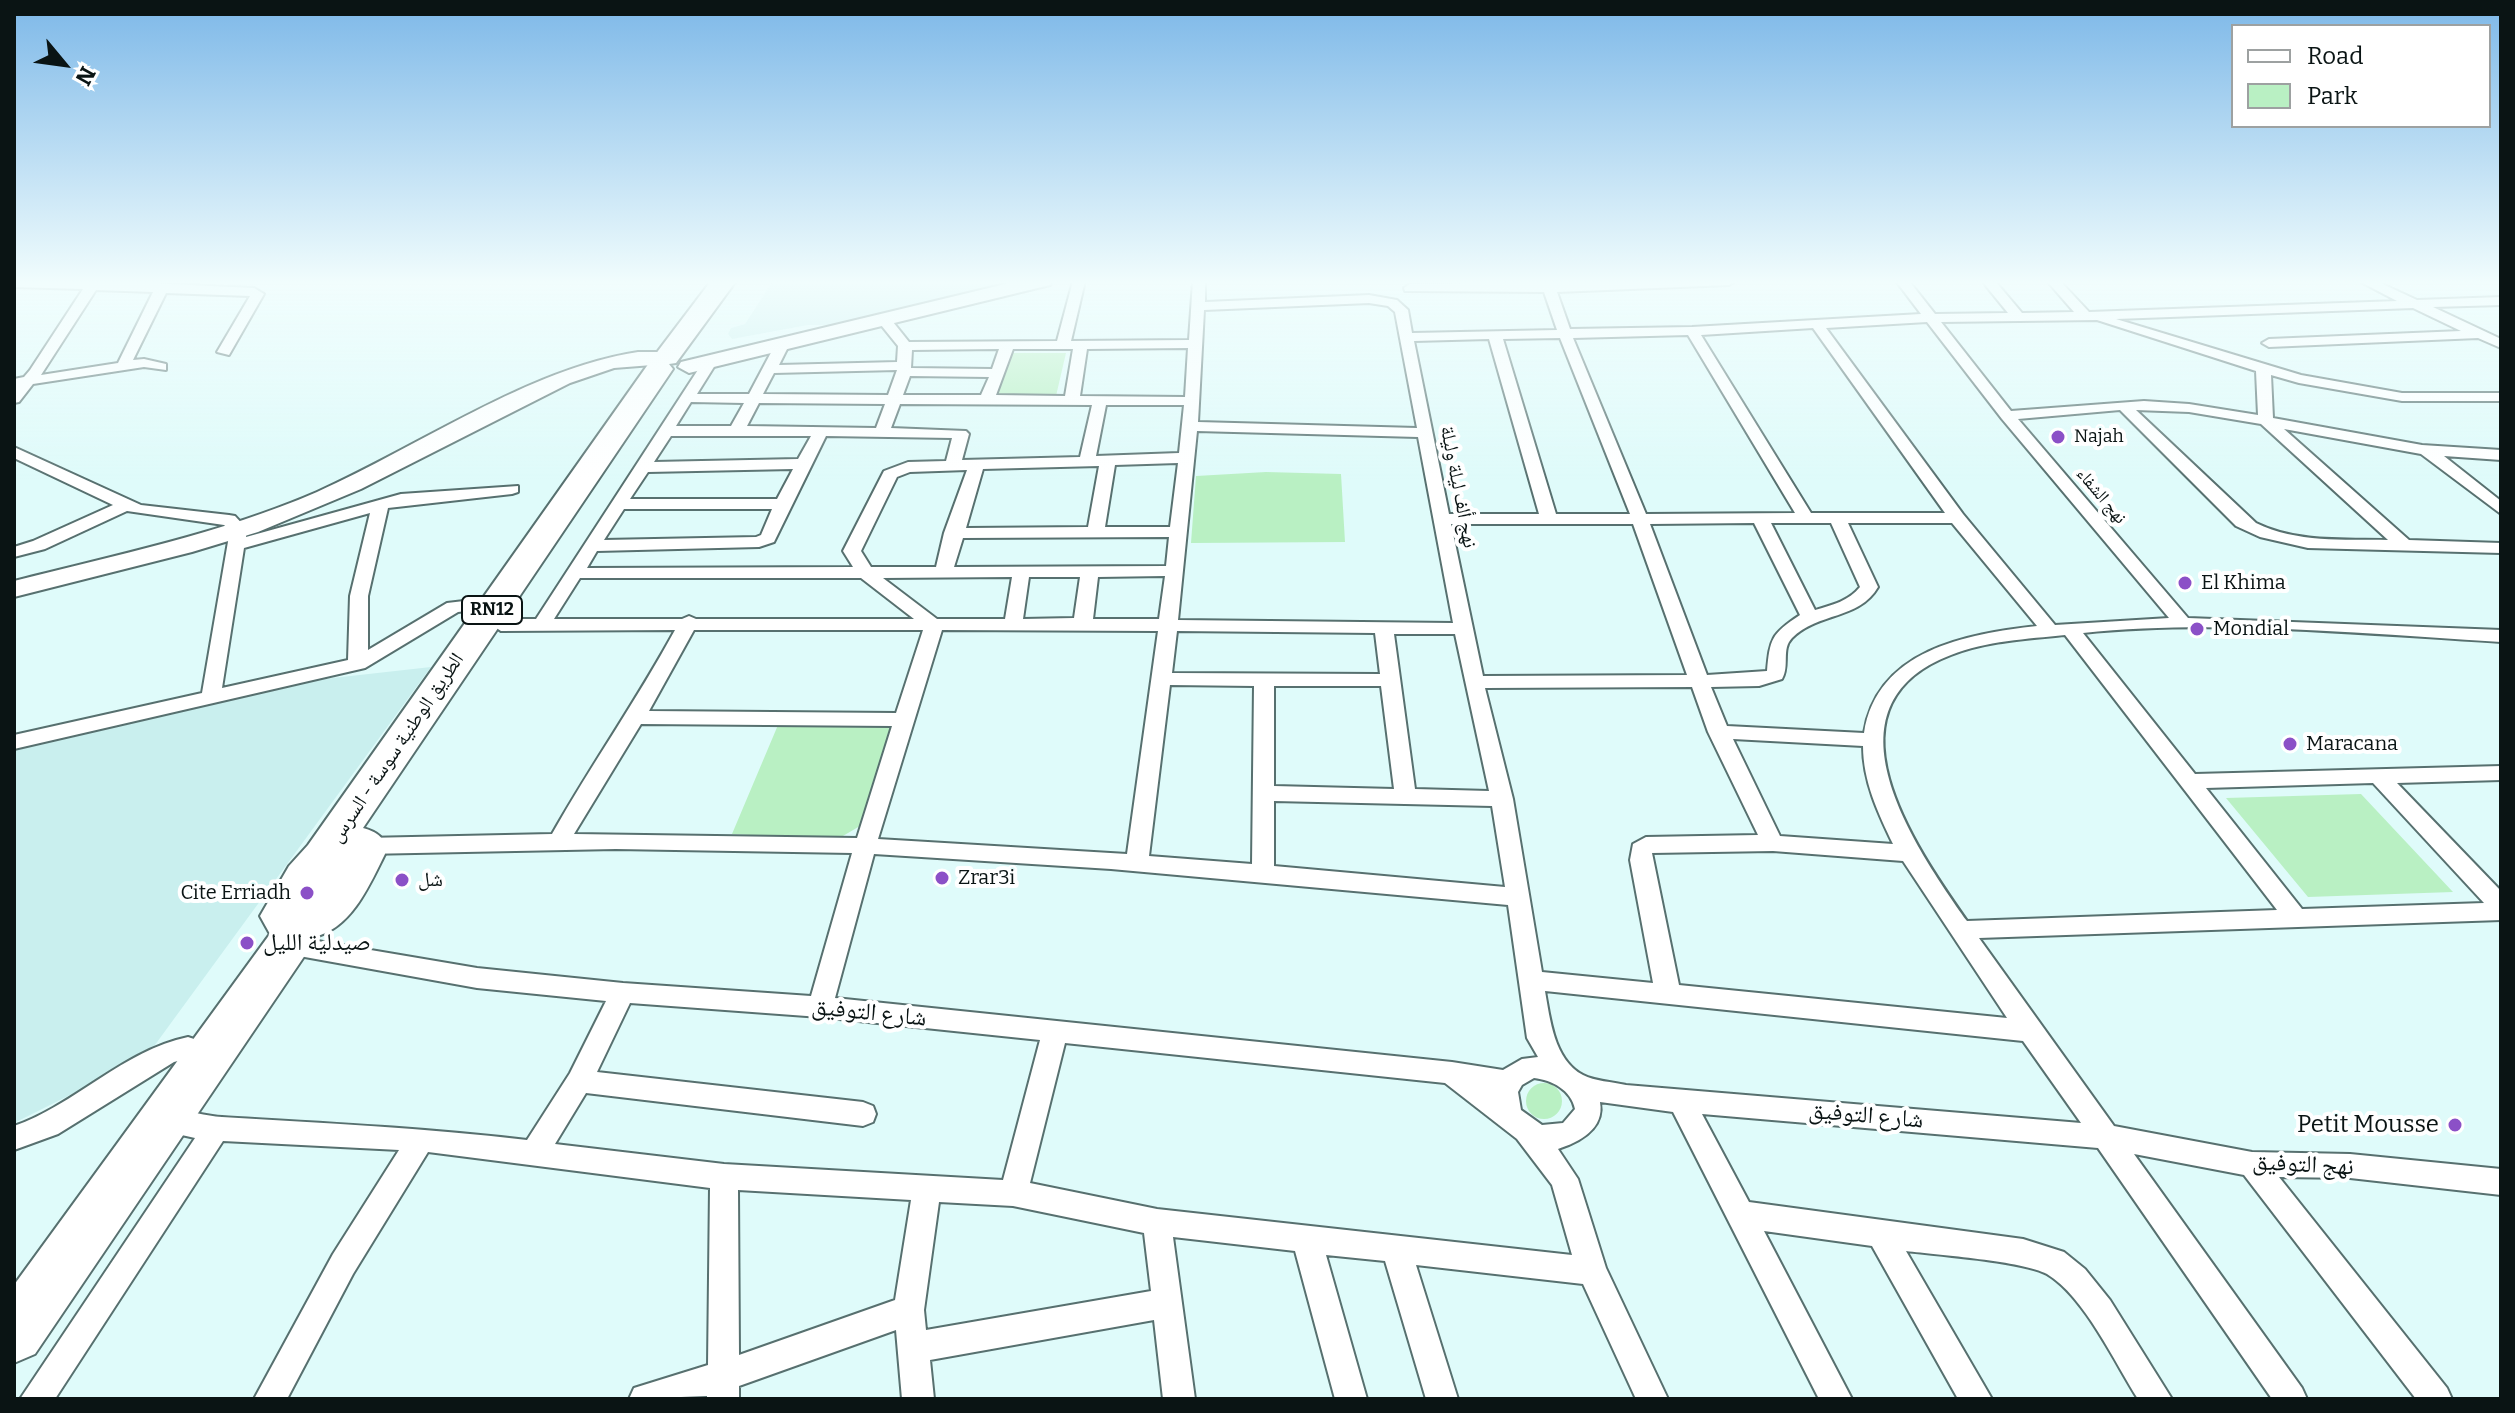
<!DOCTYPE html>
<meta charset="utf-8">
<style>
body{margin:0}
#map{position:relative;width:2515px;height:1413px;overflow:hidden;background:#dffbfa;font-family:Bitter,serif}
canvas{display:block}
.frame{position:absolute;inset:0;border:16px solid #0a1414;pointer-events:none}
.legend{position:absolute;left:2231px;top:24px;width:260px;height:104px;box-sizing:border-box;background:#fff;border:2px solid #9da1a1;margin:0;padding:10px 14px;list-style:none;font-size:24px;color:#0a1414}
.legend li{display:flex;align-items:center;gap:16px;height:40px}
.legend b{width:40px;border:2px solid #9da1a1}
.north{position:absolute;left:24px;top:24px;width:80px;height:80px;-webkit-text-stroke:6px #fff;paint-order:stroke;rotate:119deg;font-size:22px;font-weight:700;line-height:32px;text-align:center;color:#0a1414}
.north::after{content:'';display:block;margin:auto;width:28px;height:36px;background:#0a1414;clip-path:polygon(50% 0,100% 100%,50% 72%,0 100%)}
</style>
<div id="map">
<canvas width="2515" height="1413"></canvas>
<div class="frame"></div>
<ul class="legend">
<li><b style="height:10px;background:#fff"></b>Road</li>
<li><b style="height:22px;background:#b9f0c3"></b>Park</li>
</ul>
<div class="north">N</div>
</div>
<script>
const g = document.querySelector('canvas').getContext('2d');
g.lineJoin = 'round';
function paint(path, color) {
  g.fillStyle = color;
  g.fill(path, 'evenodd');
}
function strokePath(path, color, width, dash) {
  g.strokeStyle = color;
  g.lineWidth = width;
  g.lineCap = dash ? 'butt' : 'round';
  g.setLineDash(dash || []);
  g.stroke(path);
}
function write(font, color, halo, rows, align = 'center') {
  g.font = font + ' Bitter,"Noto Naskh Arabic",serif';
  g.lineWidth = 8;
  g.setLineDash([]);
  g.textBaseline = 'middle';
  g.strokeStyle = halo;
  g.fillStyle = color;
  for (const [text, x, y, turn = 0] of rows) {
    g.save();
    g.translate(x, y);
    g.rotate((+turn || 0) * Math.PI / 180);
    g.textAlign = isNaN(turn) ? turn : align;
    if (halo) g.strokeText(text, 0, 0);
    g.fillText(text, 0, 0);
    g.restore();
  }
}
paint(new Path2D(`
 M773 281H1017L832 325H808L732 339 728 334 731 328 745 324Z
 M431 667 152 1049 110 1075 14 1123V748L297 682Z`), '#c9efee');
paint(new Path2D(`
 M1009 353H1066L1056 396 996 397Z
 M1266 472 1341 474 1345 542 1191 543 1196 476Z
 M778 725H895L860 826 836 840 732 834Z
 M2361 794 2453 892 2308 897 2226 798Z
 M1526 1101a18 18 0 1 1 36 0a18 18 0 1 1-36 0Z`), '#b9f0c3');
const street = new Path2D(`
 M14 281H105L254 288 264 294 229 355 217 352 250 296 166 293 133 360 144 359 166 364V370L144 367 33 384 19 402 14 403V379L24 377 30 370 83 289 14 287ZM96 290 153 292 118 363 41 375Z
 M1073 281H1085L1071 341 1189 340 1193 281H1205V302L1369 295 1397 300 1408 310 1412 333 1557 330 1544 292 1405 291 1404 288 1410 284 1735 281 1729 285 1557 292 1570 329 1692 327 1921 314 1896 281H1909L1935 314 2008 313 1982 281H1995L2022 313 2074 312 2047 281H2060L2089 312 2397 301 2359 281H2376L2417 300 2501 297V305L2433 307 2501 339V348L2478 338 2269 347 2262 343 2269 339 2461 331 2413 308 2116 319 2301 375 2402 393H2501V401H2402L2299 383 2271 375 2273 418 2422 445 2501 450V460L2444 456 2501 501V514L2421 454 2284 429 2409 540 2501 543V553L2308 548 2260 537 2236 526 2120 410 2018 419 2188 618 2501 630V642C2367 634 2216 619 2083 633L2195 774 2501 766V780L2397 783 2501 891V920L1979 938 2114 1126 2252 1152 2350 1154 2501 1169V1195L2350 1178 2279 1177 2447 1388 2452 1399H2416L2244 1175 2134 1154 2302 1388 2307 1399H2272L2098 1148 1702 1114 1749 1202 2023 1239 2064 1252 2085 1269 2110 1300 2172 1399H2138C2115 1363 2084 1296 2047 1274 2023 1261 1938 1255 1906 1251L1992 1399H1958L1872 1246 1764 1231 1852 1399H1819L1673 1112 1600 1102C1605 1129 1579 1142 1558 1149L1578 1179 1606 1268 1668 1399H1636L1583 1284 1416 1265 1458 1399H1426L1385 1261 1326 1255 1367 1399H1335L1295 1251 1173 1237 1195 1399H1163L1154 1320 930 1360 934 1399H902L896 1330 739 1386V1399H707V1396L629 1399 634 1388 708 1365 710 1188 428 1152 353 1274 287 1399H254L333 1254 399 1150 223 1141 55 1399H20L195 1138 155 1129 151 1121 155 1113C176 1105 200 1116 222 1117 324 1123 425 1128 527 1140L570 1073 606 1001 477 988 288 954 279 952 276 945 279 938 288 936 477 968 623 983 811 996 852 853 616 849 365 854 357 852 354 846 357 840 365 838 552 834C591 765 637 700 675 630L501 631 492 625 501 619H536L705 359H715L717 362 697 394H749L775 345 782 341 789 345 779 365 897 362 898 346 877 320 884 316 889 317 909 342 1057 341ZM1369 303 1388 306 1395 312 1417 428 1198 422 1204 310ZM2097 320 2256 371 2258 415 2189 404 2144 401 2011 411 1941 322ZM1927 322 2002 419 2169 618 2055 625 1963 514 1826 328ZM1813 328 1945 513H1811L1701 335ZM1688 335 1795 513 1646 514 1573 338ZM1560 338 1630 514H1556L1503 339ZM1489 339 1539 514H1449L1414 341ZM1188 348 1185 397 1080 396 1087 349ZM999 349 992 369 911 368 912 350ZM1013 349H1073L1065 396 996 395ZM897 370 888 395 763 394 774 373ZM910 376 989 377 981 395H903ZM691 402 744 403 731 426H676ZM759 403 885 404 876 428 747 426ZM900 404 1092 405 1080 457 962 460 969 434 966 431 891 428ZM1106 405H1184L1179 453 1096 456ZM2136 410 2189 412 2261 424 2388 540C2343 539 2297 543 2256 523ZM1197 431 1418 437 1453 623 1178 620ZM671 436H811L798 459 654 462ZM826 436 952 438 946 461 908 462 884 471 843 551 853 567 587 568 597 551 759 547 774 542ZM1178 463 1170 527H1105L1115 465ZM1099 466 1088 527 966 528 983 469ZM793 469 777 499H630L648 472ZM967 470 944 533 936 567H871L861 551 897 477 910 472ZM624 509H772L761 535 756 537 604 540ZM1754 523 1800 615C1771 634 1770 639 1767 671L1707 675 1650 524ZM1771 523H1831L1860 587C1849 601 1832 605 1815 610ZM1848 523H1952L2037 626C1966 634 1877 650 1864 733L1727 726 1711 687 1759 686 1782 679C1790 666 1781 649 1792 638 1818 612 1859 620 1878 587ZM1451 524H1633L1687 675 1483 676ZM1169 537 1166 566 954 567 963 538ZM1165 576 1159 619H1093L1098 577ZM1012 577 1005 619H937L883 578ZM1029 577H1080L1074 618 1023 619ZM580 578H861L914 619H696L689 616 682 619H554ZM694 630H923L896 713 649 711ZM942 630 1158 631 1127 854 878 839ZM1177 631 1375 633 1380 674 1172 673ZM1394 634H1455L1489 791 1415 789ZM2065 635 2277 910 1967 921C1915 847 1817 706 1951 655 1986 641 2027 639 2065 635ZM1170 685 1254 686 1252 864 1149 856ZM1274 686H1381L1394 789 1274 786ZM1692 687 1708 732 1758 835 1646 837 1633 844 1630 860 1653 983 1542 972 1513 799 1485 688ZM641 724 892 726 857 838 574 834ZM1733 739 1863 746C1863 781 1878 813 1893 844L1780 836ZM2373 783 2484 903 2302 909 2206 788ZM1274 801 1492 806 1505 887 1274 866ZM1773 851 1903 861 2007 1018 1679 985 1652 853ZM874 854 1111 869 1508 905 1527 1038 1538 1057 1522 1059 1503 1070 1452 1062 835 998ZM1545 991 2023 1041 2081 1123 1626 1085C1613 1082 1594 1081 1583 1075 1554 1060 1550 1019 1545 991ZM630 1003 820 1017 1040 1040 1003 1180 724 1164 555 1144 586 1093 863 1126 873 1122 876 1114 873 1106 863 1102 597 1072ZM1065 1043 1445 1083 1517 1139 1552 1185 1572 1255 1157 1209 1030 1183ZM1534 1078C1552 1080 1571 1090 1575 1109L1563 1123 1542 1125 1521 1110 1518 1092 1522 1085ZM738 1190 911 1200 895 1300 739 1355ZM939 1202 1013 1206 1144 1233 1151 1291 926 1330 924 1310Z
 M14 447 141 505 229 515 235 516 247 529 246 537 401 494 518 486V492L512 494 388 508 368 596V650L447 603 498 597 507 602 498 607 458 612 365 668 14 749V735L202 693 230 530 224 525 127 511 45 549 14 557V547L33 541 113 505 14 458ZM370 513 350 596 348 660 222 688 244 548Z
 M188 1037 197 1040 201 1048 197 1056 174 1062 58 1134 14 1150V1126C75 1105 124 1050 188 1037Z`);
const secondary = new Path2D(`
 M1018 281H1052L1050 285 689 373 678 367 681 362Z
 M638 352H665L676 358 665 364 614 368 570 383 361 489 258 532 192 552 14 597V581C116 555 220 534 317 492 420 446 528 369 638 352Z`);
const highway = new Path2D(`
 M711 281H736L676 363 669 364 673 369 363 828C377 832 387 838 385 854 370 884 353 925 318 936L35 1354 14 1363V1285L270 934 260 916 289 866 308 845 649 363 657 361 654 357 658 351Z`);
strokePath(street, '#57706f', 4);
strokePath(secondary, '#57706f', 4);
strokePath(highway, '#57706f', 4);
paint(street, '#fff');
paint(secondary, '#fff');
paint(highway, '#fff');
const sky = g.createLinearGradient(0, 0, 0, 479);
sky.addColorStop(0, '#7db8e8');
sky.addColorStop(0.59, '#f1fdfd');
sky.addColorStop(1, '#f1fdfd00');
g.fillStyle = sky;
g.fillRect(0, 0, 2515, 479);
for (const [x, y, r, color] of [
 [2058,437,8,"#8b50c7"],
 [2185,583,8,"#8b50c7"],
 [2197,629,8,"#8b50c7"],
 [2290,744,8,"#8b50c7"],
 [942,878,8,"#8b50c7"],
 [402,880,8,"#8b50c7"],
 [307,893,8,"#8b50c7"],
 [247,943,8,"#8b50c7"],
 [2455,1125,8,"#8b50c7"]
]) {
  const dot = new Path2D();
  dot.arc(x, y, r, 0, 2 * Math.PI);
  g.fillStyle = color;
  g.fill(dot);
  strokePath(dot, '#fff', 3);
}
write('18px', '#0a1414', '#fff', [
 ["Najah",2074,437]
], 'left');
write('18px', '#0a1414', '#fff', [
 ["نهج الشفاء",2101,496,50]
]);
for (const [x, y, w] of [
 [492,610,60]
]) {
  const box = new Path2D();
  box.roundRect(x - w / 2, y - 14, w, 28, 6);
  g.fillStyle = '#fff';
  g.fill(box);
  strokePath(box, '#0a1414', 2);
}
write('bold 18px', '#0a1414', null, [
 ["RN12",492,610]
]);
write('20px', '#0a1414', '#fff', [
 ["نهج ألف ليلة وليلة",1458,487,79],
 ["الطريق الوطنية سوسة - السرس",397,748,-56]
]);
write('20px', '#0a1414', '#fff', [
 ["El Khima",2201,583],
 ["Mondial",2213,629],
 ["Maracana",2306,744],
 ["Zrar3i",958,878],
 ["شل",418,880],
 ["Cite Erriadh",291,893,"right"]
], 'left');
write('24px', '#0a1414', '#fff', [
 ["صيدلية الليل",263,943],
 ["Petit Mousse",2439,1125,"right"]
], 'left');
write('24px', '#0a1414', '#fff', [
 ["شارع التوفيق",869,1013,6],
 ["شارع التوفيق",1866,1116,5],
 ["نهج التوفيق",2303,1165,3]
]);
</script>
